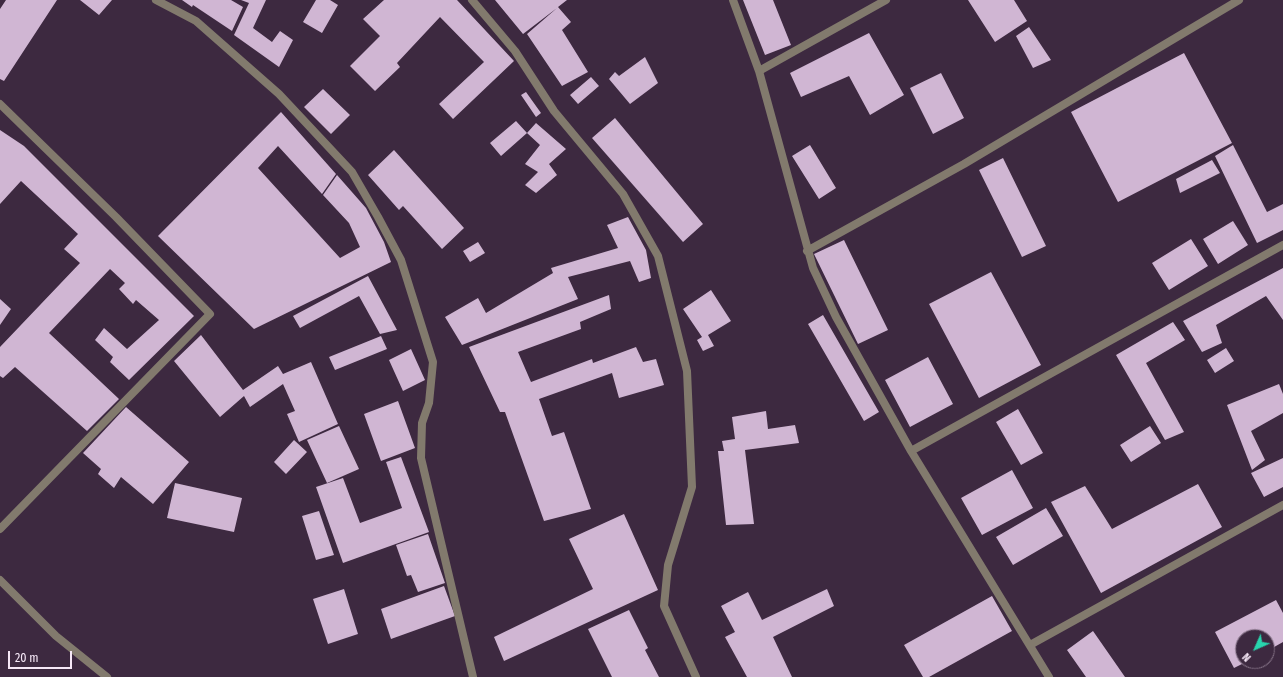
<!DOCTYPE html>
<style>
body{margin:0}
#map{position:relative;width:1283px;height:677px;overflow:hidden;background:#3d2940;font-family:"Fira Sans Condensed",sans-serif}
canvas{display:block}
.north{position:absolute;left:1235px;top:629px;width:40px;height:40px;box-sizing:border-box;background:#3d2940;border:1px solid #877589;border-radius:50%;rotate:225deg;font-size:11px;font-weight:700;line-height:16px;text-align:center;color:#f6e8f7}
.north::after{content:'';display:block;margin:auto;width:14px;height:18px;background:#28d5ad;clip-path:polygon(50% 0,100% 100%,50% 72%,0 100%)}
.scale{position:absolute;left:8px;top:651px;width:64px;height:18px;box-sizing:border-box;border:2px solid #f6e8f7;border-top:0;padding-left:5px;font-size:12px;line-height:14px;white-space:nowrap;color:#f6e8f7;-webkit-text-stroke:3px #3d2940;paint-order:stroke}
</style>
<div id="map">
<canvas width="1283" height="677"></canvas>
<div class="north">N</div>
<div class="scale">20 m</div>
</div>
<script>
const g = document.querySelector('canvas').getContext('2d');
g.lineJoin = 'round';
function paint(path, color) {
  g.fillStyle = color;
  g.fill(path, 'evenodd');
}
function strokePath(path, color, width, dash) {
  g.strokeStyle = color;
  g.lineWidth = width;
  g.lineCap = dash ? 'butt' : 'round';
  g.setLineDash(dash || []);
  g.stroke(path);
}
paint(new Path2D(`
 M6 0H57L4 81 0 79V9Z
 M80 0H112L99 15Z
 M182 0H231L243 7 232 31 193 5 192 7Z
 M241 0H266L253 28 272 42 280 31 293 40 279 67 234 35 249 3Z
 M316 0H330L338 5 322 33 303 22Z
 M384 0H457L514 61 453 119 439 104 484 62 440 17 397 63 400 67 375 91 350 66 380 36 363 19Z
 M495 0H567L558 7 571 22 562 30 588 72 562 86 527 34 557 8 523 34Z
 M743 0H773L791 45 765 55Z
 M968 0H1014L1027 21 995 42Z
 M1029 27 1051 60 1033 68 1016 36Z
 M869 33 904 95 870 115 849 76 801 97 790 73Z
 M1184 53 1232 143 1118 202 1071 112Z
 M645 57 658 83 630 104 609 79 615 72 619 76Z
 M941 73 964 118 933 134 910 88Z
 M591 77 599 86 578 104 570 95Z
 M323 89 350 115 331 134 304 107Z
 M526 92 541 113 536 117 521 95Z
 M281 112 336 174 322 194 278 146 258 168 340 258 360 247 349 223 323 195 337 175 366 208 384 242 391 262 254 329 158 236Z
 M615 118 703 224 683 242 592 138Z
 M516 121 527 133 536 123 566 149 549 164 557 175 536 193 525 185 538 172 525 164 540 145 527 133 501 156 490 143Z
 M0 130 24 146 194 316 129 380 110 362 113 357 95 340 104 328 127 349 159 320 136 300 133 304 119 289 125 283 110 269 49 333 119 399 87 431 15 367 3 378 0 376V347L80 263 64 249 78 234 21 181 0 204Z
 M810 145 836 188 819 199 792 156Z
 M1233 145 1267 212 1283 204V230L1257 243 1215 156Z
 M394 150 464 228 442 249 403 206 399 210 368 175Z
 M1003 158 1046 246 1022 257 979 170Z
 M1212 160 1220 173 1180 193 1176 179Z
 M628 217 646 250 651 278 639 282 630 261 568 277 578 299 462 345 445 317 478 298 486 313 553 273 551 268 618 248 607 225Z
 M1233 221 1248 245 1218 264 1203 239Z
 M1191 239 1208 266 1169 290 1152 263Z
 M844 240 888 330 858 344 814 254Z
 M478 242 485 253 470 262 463 251Z
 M1283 268V320L1266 296 1216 325 1222 343 1202 352 1183 321Z
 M991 272 1041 365 979 398 929 304Z
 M368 276 397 330 380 334 359 296 300 328 293 316Z
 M711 290 731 321 708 335 714 346 703 351 697 340 702 337 683 309Z
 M609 295 611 309 580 322 581 329 518 352 531 382 592 359 593 363 636 347 643 362 656 359 664 385 619 398 612 373 539 399 552 436 564 432 591 509 544 521 505 412H500L469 347Z
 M0 299 11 309 0 325Z
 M823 315 879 412 864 421 808 324Z
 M1173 322 1185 340 1146 363 1184 432 1165 440 1116 355Z
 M201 335 243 390 278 366 283 374 311 362 338 424 299 442 287 414 295 411 283 384 250 407 244 396 220 417 174 361Z
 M381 336 387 349 335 370 329 357Z
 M1226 348 1234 361 1215 373 1207 360Z
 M411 349 425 380 403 391 389 360Z
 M928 357 953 404 910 427 885 380Z
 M1279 384 1283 394V413L1251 431 1265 460 1252 470 1227 405Z
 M398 401 415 448 381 461 364 414Z
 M126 407 189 462 153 504 121 477 114 488 98 474 101 469 83 453Z
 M1018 409 1043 453 1021 465 996 422Z
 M766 411 768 429 795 425 799 443 745 450 754 524 726 525 718 451H724L722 441 735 439 732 417Z
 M339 426 359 469 327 483 307 440Z
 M1150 426 1161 443 1131 462 1120 445Z
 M294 440 307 452 286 474 274 462Z
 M401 457 429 532 343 563 316 487 343 478 360 523 402 508 386 462Z
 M1283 458V487L1264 497 1251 473Z
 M1012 470 1033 508 982 535 961 498Z
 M175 483 242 498 234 532 167 518Z
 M1198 484 1222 527 1101 593 1051 502 1085 486 1112 529Z
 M1046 508 1063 536 1013 565 996 537Z
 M319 511 334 555 316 560 302 516Z
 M624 514 658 590 504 661 494 637 593 589 569 539Z
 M428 534 445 583 418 592 411 575 407 576 396 545Z
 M444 586 455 616 391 639 381 609Z
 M344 589 358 634 328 644 313 599Z
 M827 589 834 606 773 637 792 677H747L725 637 735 632 721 606 748 592 762 620Z
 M992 596 1012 631 929 677H923L904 645Z
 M1276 600 1283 613V642L1267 651V637H1243V661H1248L1234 668 1215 632Z
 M629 610 648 648 645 650 659 677H612L588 629Z
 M1093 631 1125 677H1086L1067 650Z`), '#d0b6d3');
strokePath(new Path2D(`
 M0 580 56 636 107 677`), '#827a6d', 8);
strokePath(new Path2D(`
 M156 0 196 21 279 94 352 172 378 217 401 260 433 362 429 403 422 423 421 458 473 677
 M472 0 515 51 554 111 623 194 658 256 687 371 692 487 668 565 664 606 696 677
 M733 0 759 71 813 268 836 317 911 451 1049 677
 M759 71 886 0
 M0 104 116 217 210 314 0 529
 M807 251 964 164 1239 0
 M911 451 1283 245
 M1030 645 1283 505`), '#827a6d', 8);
</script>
